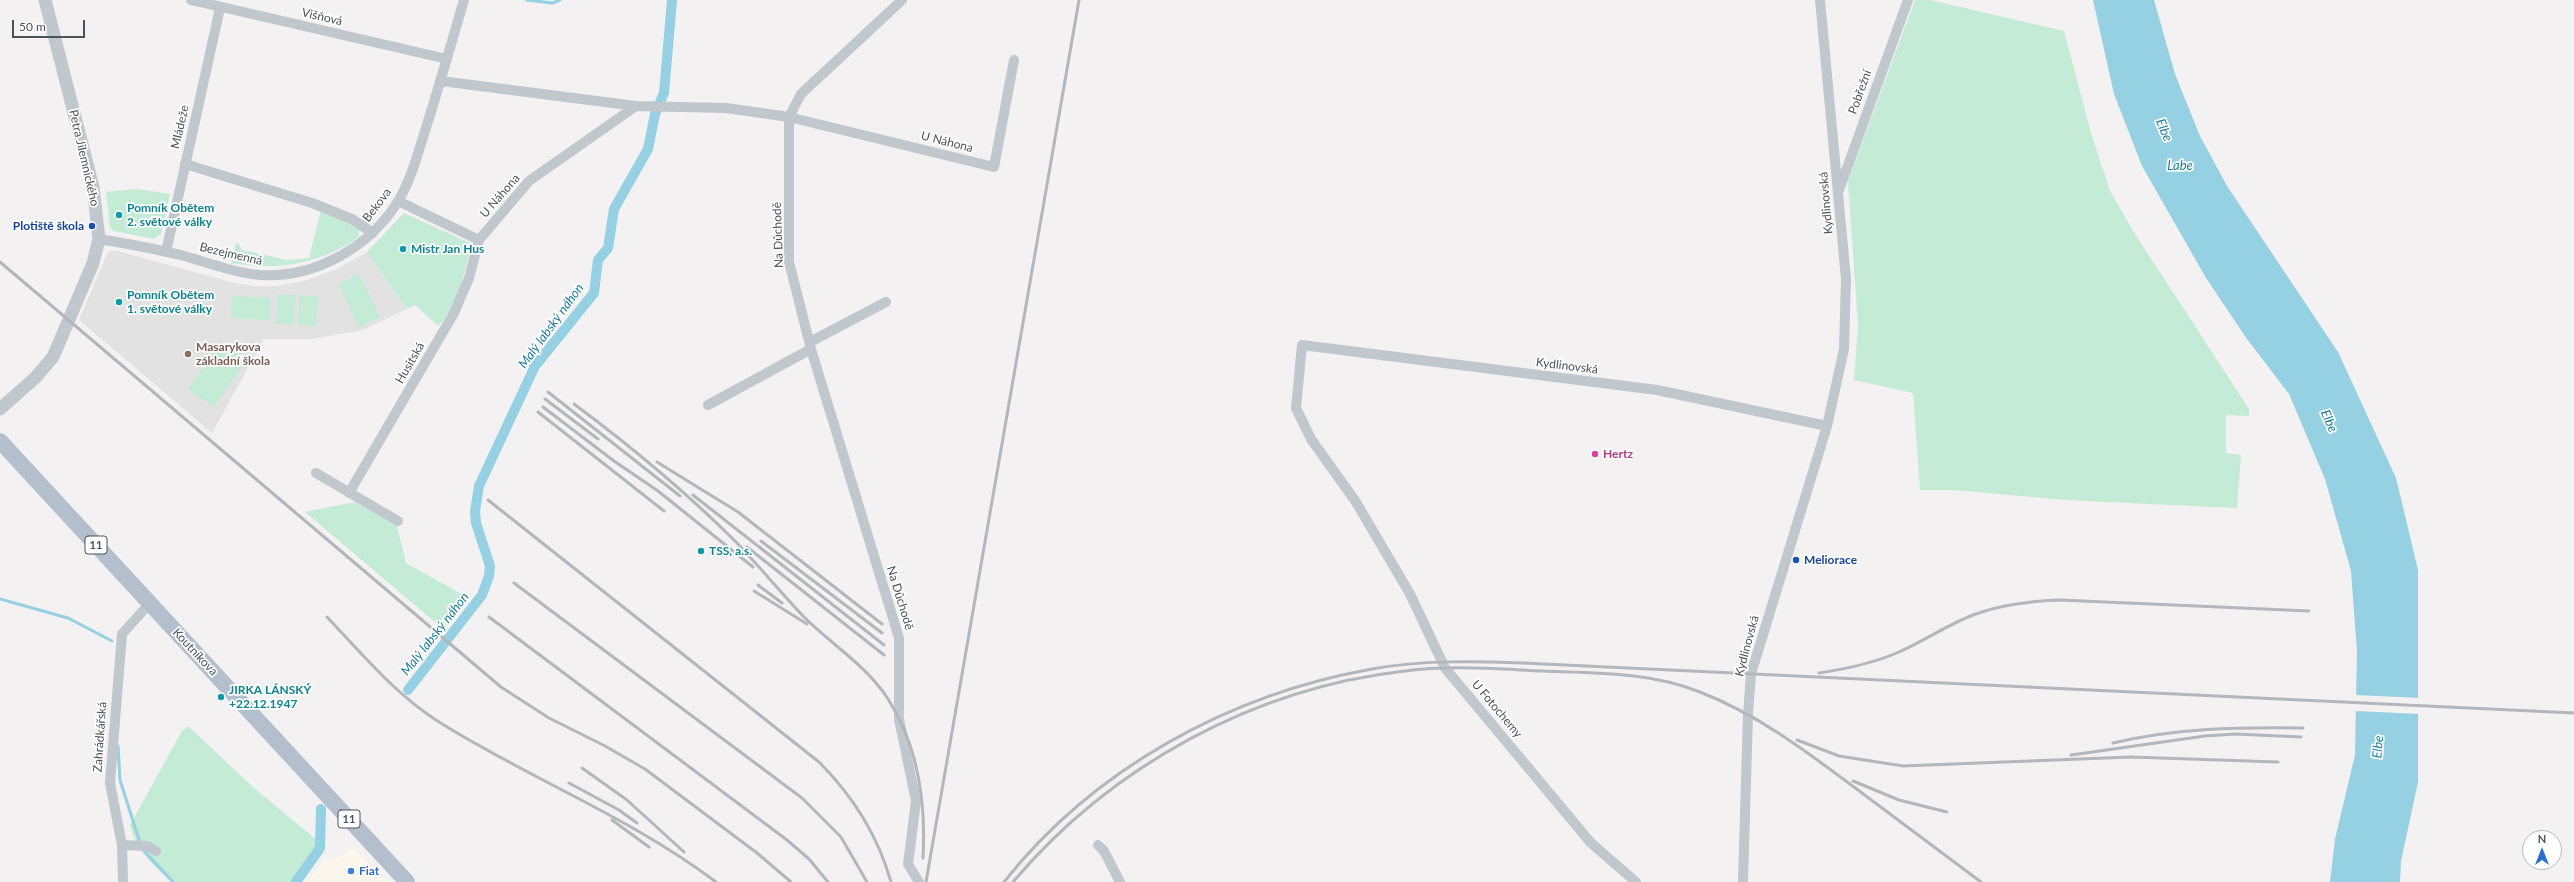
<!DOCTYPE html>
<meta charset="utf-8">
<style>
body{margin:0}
#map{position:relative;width:2574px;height:882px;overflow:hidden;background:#f3f1f1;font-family:Lato,sans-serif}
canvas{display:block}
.north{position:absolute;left:2522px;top:830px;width:40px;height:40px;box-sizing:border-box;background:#fff;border:1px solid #b7babe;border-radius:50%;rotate:0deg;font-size:11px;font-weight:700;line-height:16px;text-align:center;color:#4a535c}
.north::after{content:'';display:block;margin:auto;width:14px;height:18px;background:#2d6dd0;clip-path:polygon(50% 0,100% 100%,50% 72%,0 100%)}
.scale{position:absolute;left:12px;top:20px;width:73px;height:18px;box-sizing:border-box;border:2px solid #4a535c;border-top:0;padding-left:5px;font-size:12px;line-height:14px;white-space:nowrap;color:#4a535c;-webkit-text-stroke:3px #fff;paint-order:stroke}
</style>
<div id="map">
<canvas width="2574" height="882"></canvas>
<div class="north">N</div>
<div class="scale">50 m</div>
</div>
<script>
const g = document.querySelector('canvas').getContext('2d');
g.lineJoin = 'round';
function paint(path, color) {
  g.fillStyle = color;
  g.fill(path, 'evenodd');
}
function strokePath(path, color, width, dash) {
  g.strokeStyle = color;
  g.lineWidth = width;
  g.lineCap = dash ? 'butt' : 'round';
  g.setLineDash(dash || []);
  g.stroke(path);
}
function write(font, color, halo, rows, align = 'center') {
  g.font = font + ' Lato,sans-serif';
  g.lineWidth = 3.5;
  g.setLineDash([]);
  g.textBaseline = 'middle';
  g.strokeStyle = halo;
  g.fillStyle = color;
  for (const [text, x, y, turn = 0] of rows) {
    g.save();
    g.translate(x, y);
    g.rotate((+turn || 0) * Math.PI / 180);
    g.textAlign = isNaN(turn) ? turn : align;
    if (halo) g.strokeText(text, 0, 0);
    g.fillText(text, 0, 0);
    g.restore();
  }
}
paint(new Path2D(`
 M353 848 387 882H306L325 859 331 861Z`), '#fbf7ed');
paint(new Path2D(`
 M114 250 231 282 253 286H278L307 280 339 268 367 252 407 309 363 330 312 339H264L212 433 79 320 107 254Z`), '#e3e2e2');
paint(new Path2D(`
 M1915 0H1930L2064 31 2091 133 2110 191 2133 231 2249 409V416L2226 415V453L2241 455 2237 508 2065 500 1955 490H1920L1913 393 1854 380 1858 325 1848 181Z
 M137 189 170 194 161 234 154 239 114 231 110 228 106 192Z
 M321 210 354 223 359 228V236C352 243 343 247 335 251 301 267 268 269 231 263L236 243 239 244 242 250 287 260 309 258Z
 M404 213 472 244C466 267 456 310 438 326L415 305 407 309 367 252Z
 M359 274 380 317 359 328 338 284Z
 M278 294 296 295 294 325 276 324Z
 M300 295 318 296 316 326 298 325Z
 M232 296 271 298 270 320 231 318Z
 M220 341 247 359 214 407 188 390Z
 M355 502 397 526 406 563 467 597 443 629 305 512Z
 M188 726 254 788 318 841 315 852 292 882H173C155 868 135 848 130 825L182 731Z`), '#c4ebd5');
paint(new Path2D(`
 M2093 0H2154L2175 74 2200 136 2227 186 2338 352 2396 478 2418 570V782L2401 861 2400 882H2330L2335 839 2355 755 2357 652 2351 571 2325 479 2289 394 2247 339 2206 278 2142 166 2114 94Z`), '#96d0e3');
paint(new Path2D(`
 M2356 695 2420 698V714L2355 711Z`), '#f3f1f1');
strokePath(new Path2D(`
 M527 0 552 3 560 0
 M0 599 68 618 112 641
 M118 746 120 780 140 843
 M144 851 173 882`), '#96d0e3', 3);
strokePath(new Path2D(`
 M408 690 482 595 489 576 490 566 476 523 475 511 479 486 535 366 594 293 598 260 608 248 614 209 648 149 655 114 664 93 672 0
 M296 882 320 848 321 809`), '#96d0e3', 10);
strokePath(new Path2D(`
 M191 0 447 59
 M902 0 801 94 789 117V262L811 349 899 638V719L916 801 908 864 919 882
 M441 81 636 106 726 108 789 117 994 167 1014 60
 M185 164 312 203 352 219 373 233
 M1839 190 1908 0
 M398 201 479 240
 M99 239C129 244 158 249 188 257 211 264 236 273 261 275 314 278 366 249 395 206 410 184 417 156 425 131 439 87 451 44 464 0
 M166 252 220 8
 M810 342 886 302
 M708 405 811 349
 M316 473 398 521
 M349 493 454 313 469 278 479 240 529 181 636 106
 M122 845 147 846 156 851
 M1098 845 1104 851 1120 882
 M123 882 122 845 110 783 122 634 150 603
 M1636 882 1591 843 1445 668 1410 594 1356 502 1311 439 1296 408 1302 345 1657 390 1827 426
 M1743 882 1748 714 1751 674 1827 426 1844 349 1846 279 1820 0`), '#c0c7cd', 10);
strokePath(new Path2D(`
 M0 409 35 378 53 357 93 263 99 239 93 187 45 0`), '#c0c7cd', 13);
strokePath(new Path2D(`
 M0 441 407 882`), '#b3bfcc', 16);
strokePath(new Path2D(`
 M0 262 501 687 549 718 605 746 645 769 757 853 791 882
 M548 392 680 496
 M545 399 598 439
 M574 404C632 447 686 492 737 543 760 567 781 593 804 617 831 644 867 666 888 699 919 747 926 803 923 858
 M543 407 614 461 658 491 753 567
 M538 412 664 511
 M657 462 738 512 882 624
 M693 495 884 645
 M488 500 819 762C853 796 878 836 891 882
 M761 541 882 633
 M747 547 884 655
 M514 583 802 798 841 837 867 882
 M758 585 782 603
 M754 591 807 624
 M327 617C362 654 396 695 439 722 530 779 630 817 716 882
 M489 617 787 840 809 859 828 882
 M1819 673C1846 669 1874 663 1899 652 1924 641 1947 625 1973 615 2000 605 2031 601 2060 600L2309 611
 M1797 740 1839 756 1903 766 2131 757 2278 762
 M2113 743C2176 728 2238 727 2303 728
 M2071 755 2205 736 2235 734 2301 737
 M582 768 627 800 684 852
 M1853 781 1899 800 1947 812
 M569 783 619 810 637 823
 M612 820 649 847
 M926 882 1079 0
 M1004 882C1094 768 1231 694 1372 669 1422 660 1473 661 1523 663L2574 713
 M1013 882C1111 766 1254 688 1405 671 1451 665 1497 669 1543 671 1596 673 1649 672 1700 692 1759 715 1807 752 1858 790 1899 821 1940 851 1981 882`), '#b3b6ba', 3);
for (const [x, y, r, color] of [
 [119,215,4,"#0f9aa8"],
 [92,226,4,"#1a4fb4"],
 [403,249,4,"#0f9aa8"],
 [119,302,4,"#0f9aa8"],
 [188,354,4,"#8d6e63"],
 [1595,454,4,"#d1479c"],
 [701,551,4,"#0f9aa8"],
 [1796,560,4,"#1a4fb4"],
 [221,697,4,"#0f9aa8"],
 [351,871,4,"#3f7fe0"]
]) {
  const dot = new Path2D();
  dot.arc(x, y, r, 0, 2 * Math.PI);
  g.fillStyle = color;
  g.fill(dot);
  strokePath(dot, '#fff', 1.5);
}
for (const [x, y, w] of [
 [96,545,22],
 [349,819,22]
]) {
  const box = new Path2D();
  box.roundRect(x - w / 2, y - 9, w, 18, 3);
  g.fillStyle = '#fff';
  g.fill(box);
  strokePath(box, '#4a535c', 1);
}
write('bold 11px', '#4a535c', null, [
 ["11",96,545],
 ["11",349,819]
]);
write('12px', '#4a535c', '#fff', [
 ["Višňová",322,17,13],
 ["Pobřežní",1860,92,-70],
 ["Mládeže",180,127,-77],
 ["U Náhona",947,142,14],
 ["Petra Jilemnického",84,158,77],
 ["U Náhona",500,196,-49],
 ["Kydlinovská",1826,203,-95],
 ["Bekova",377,205,-53],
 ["Na Důchodě",778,235,-92],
 ["Bezejmenná",231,254,13],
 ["Husitská",410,363,-60],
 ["Kydlinovská",1567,366,7],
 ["Na Důchodě",900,598,73],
 ["Kydlinovská",1747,646,-75],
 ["Koutníkova",195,652,47],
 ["U Fotochemy",1497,709,50],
 ["Zahrádkářská",100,737,-86]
]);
write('bold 12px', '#0d838f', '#fff', [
 ["Pomník Obětem",127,208],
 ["2. světové války",127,222],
 ["Mistr Jan Hus",411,249],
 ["Pomník Obětem",127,295],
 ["1. světové války",127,309],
 ["TSS, a.s.",709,551],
 ["JIRKA LÁNSKÝ",229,690],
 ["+22.12.1947",229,704]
], 'left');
write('bold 12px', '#164399', '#fff', [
 ["Plotiště škola",84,226],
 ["Meliorace",1804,560,"left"]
], 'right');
write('bold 12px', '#785e54', '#fff', [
 ["Masarykova",196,347],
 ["základní škola",196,361]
], 'left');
write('bold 12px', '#b23c85', '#fff', [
 ["Hertz",1603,454]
], 'left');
write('bold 12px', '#366cbe', '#fff', [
 ["Fiat",359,871]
], 'left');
write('italic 13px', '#1c7c9d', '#fff', [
 ["Elbe",2164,130,67],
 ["Labe",2180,166],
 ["Malý labský náhon",551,326,-54],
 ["Elbe",2329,421,66],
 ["Malý labský náhon",435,634,-52],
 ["Elbe",2378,747,-85]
]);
</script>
